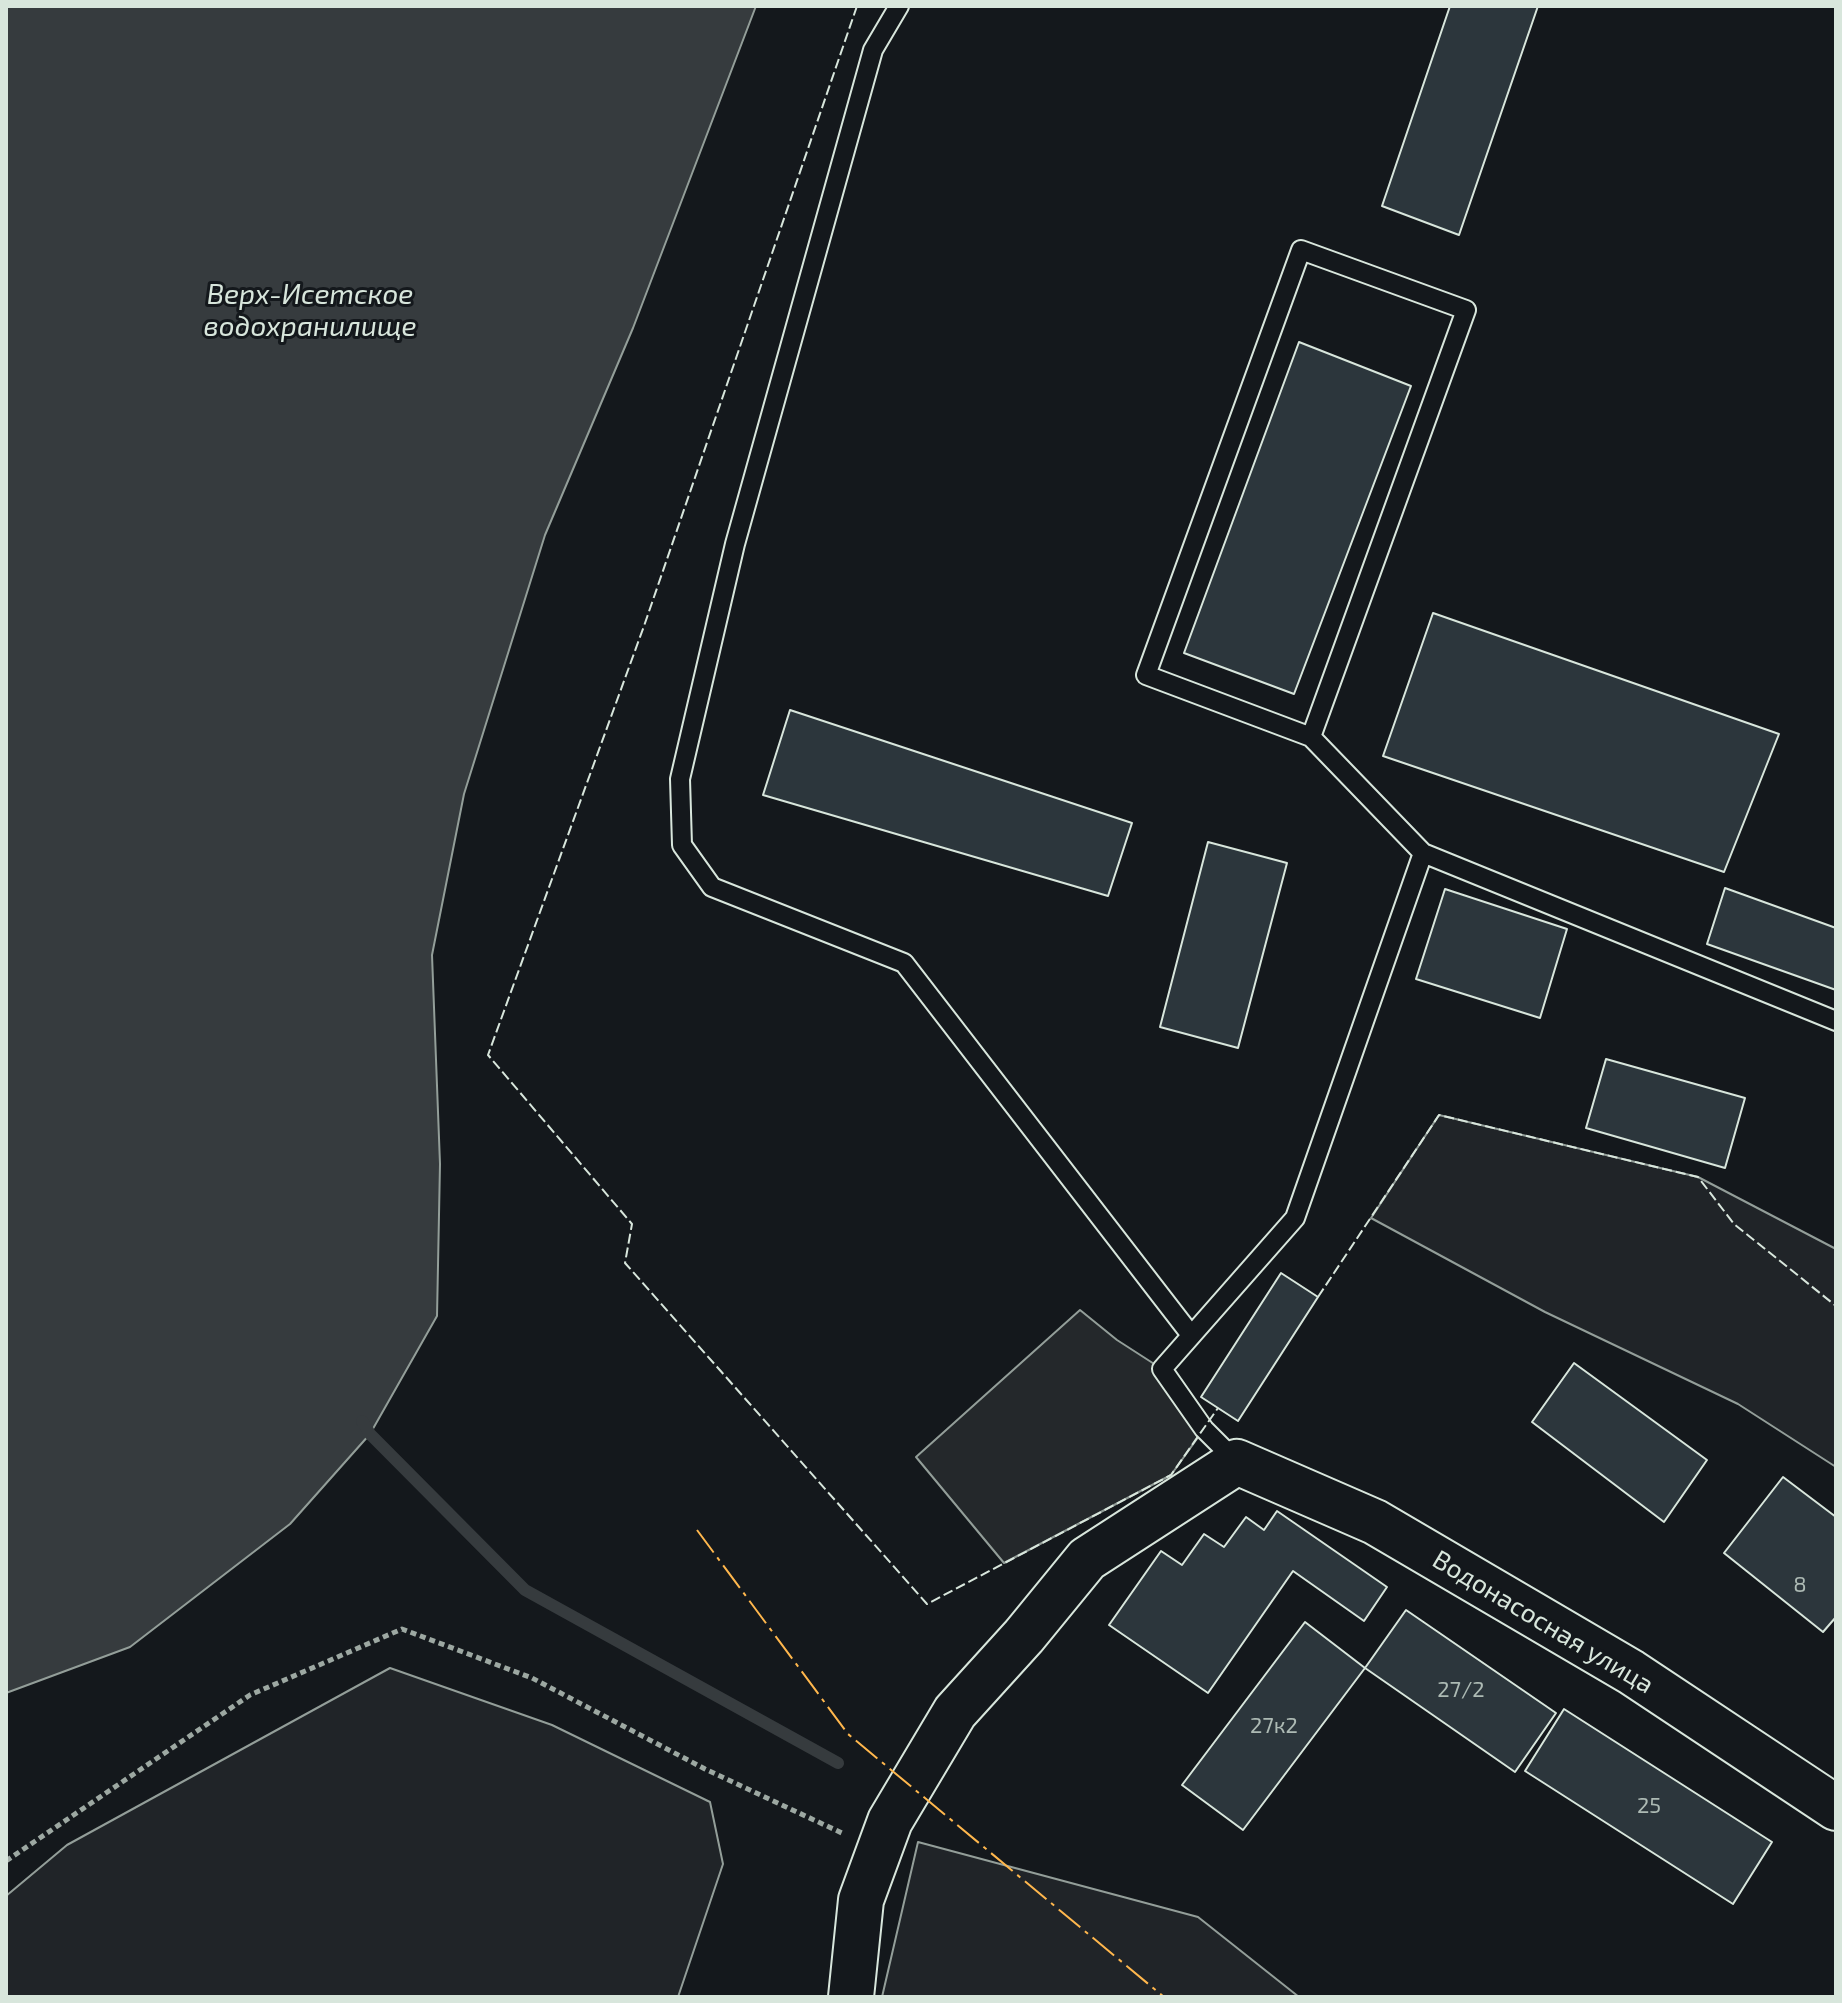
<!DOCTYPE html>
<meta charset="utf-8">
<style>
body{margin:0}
#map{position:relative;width:1842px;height:2003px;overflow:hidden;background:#14181c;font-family:"Exo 2",sans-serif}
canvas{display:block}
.frame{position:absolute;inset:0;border:8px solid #d8e6dc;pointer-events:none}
</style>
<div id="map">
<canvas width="1842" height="2003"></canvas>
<div class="frame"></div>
</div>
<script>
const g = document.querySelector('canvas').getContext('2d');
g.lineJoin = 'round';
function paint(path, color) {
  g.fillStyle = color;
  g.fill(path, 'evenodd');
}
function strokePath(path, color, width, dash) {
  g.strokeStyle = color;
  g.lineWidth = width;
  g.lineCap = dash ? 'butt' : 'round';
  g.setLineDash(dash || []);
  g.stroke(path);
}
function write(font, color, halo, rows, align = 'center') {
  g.font = font + ' "Exo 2",sans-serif';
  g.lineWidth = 6;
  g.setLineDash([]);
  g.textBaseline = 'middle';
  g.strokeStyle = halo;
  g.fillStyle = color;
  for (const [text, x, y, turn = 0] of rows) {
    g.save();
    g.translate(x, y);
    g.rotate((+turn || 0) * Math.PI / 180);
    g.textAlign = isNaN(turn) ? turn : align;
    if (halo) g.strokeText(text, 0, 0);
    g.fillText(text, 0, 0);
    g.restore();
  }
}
const green = new Path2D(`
 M1439 1115 1698 1177 1836 1249V1467L1738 1404 1545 1312 1371 1218Z
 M390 1668 552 1725 710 1802 723 1864 678 1997H6V1896L67 1845Z
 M918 1842 1198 1917 1299 1997H882Z`);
paint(green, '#202428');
strokePath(green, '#939e99', 2);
const parking = new Path2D(`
 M1080 1310 1117 1340 1162 1369 1204 1429 1171 1475 1004 1563 916 1457Z`);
paint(parking, '#24282b');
strokePath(parking, '#939e99', 2);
const water = new Path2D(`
 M6 6H756L633 328 545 535 464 794 432 955 440 1164 437 1316 370 1434 290 1524 130 1647 6 1693Z`);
paint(water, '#363b3e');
strokePath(water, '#939e99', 2);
strokePath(new Path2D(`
 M362 1421 370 1434 525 1590 838 1763`), '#363b3e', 12);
const building = new Path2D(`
 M1450 6H1538L1459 235 1382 206Z
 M1299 342 1411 386 1294 694 1184 653Z
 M1433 613 1779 734 1724 872 1383 756Z
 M790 710 1132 823 1108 896 763 795Z
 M1208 842 1287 863 1238 1048 1160 1027Z
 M1725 888 1836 928V990L1707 944Z
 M1445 889 1567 929 1540 1018 1416 979Z
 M1606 1059 1745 1098 1725 1168 1586 1128Z
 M1281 1273 1318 1297 1238 1421 1201 1397Z
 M1574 1363 1707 1460 1664 1522 1532 1422Z
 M1783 1477 1836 1517V1617L1823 1632 1724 1553Z
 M1277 1511 1387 1587 1364 1621 1293 1571 1208 1693 1109 1625 1161 1551 1182 1565 1204 1534 1224 1547 1246 1517 1264 1530Z
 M1406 1610 1556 1713 1515 1772 1365 1668Z
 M1305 1622 1365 1668 1243 1830 1182 1785Z
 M1564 1709 1772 1842 1733 1904 1525 1771Z`);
paint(building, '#2c363c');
strokePath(building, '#d8e6dc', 2);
const service = new Path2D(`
 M899 6 873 50 735 544 680 779 682 845 712 887 904 963 1191 1335
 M1423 853 1836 1021
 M1237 1462 1204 1429 1162 1369 1295 1218 1423 853 1311 737 1146 675 1301 250 1466 310 1311 737`);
const tertiary = new Path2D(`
 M851 1997 861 1900 890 1821 955 1712 1024 1636 1087 1559 1237 1462 1375 1522 1631 1672 1836 1808`);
strokePath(service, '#d8e6dc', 22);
strokePath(tertiary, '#d8e6dc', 48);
strokePath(new Path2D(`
 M6 1861 250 1695 402 1629 532 1678 705 1769 844 1834`), '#9da8a2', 5, [6, 4]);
strokePath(service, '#14181c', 18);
strokePath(tertiary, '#14181c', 44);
strokePath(new Path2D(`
 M857 6 644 626 488 1055 632 1224 625 1263 927 1604 1171 1475 1218 1408
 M1318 1297 1439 1115 1698 1177 1734 1224 1836 1306`), '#d8e6dc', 2, [10, 4]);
strokePath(new Path2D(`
 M697 1530 848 1734 1164 1997`), '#ffb74d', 2, [28, 6, 4, 6]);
write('22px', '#adbab4', null, [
 ["8",1800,1585],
 ["27/2",1461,1690],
 ["27к2",1274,1726],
 ["25",1649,1806]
]);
write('26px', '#d8e6dc', '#14181c', [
 ["Водонасосная улица",1543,1622,31]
]);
write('italic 28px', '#d8e6dc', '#14181c', [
 ["Верх-Исетское",310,295],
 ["водохранилище",310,327]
]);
</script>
